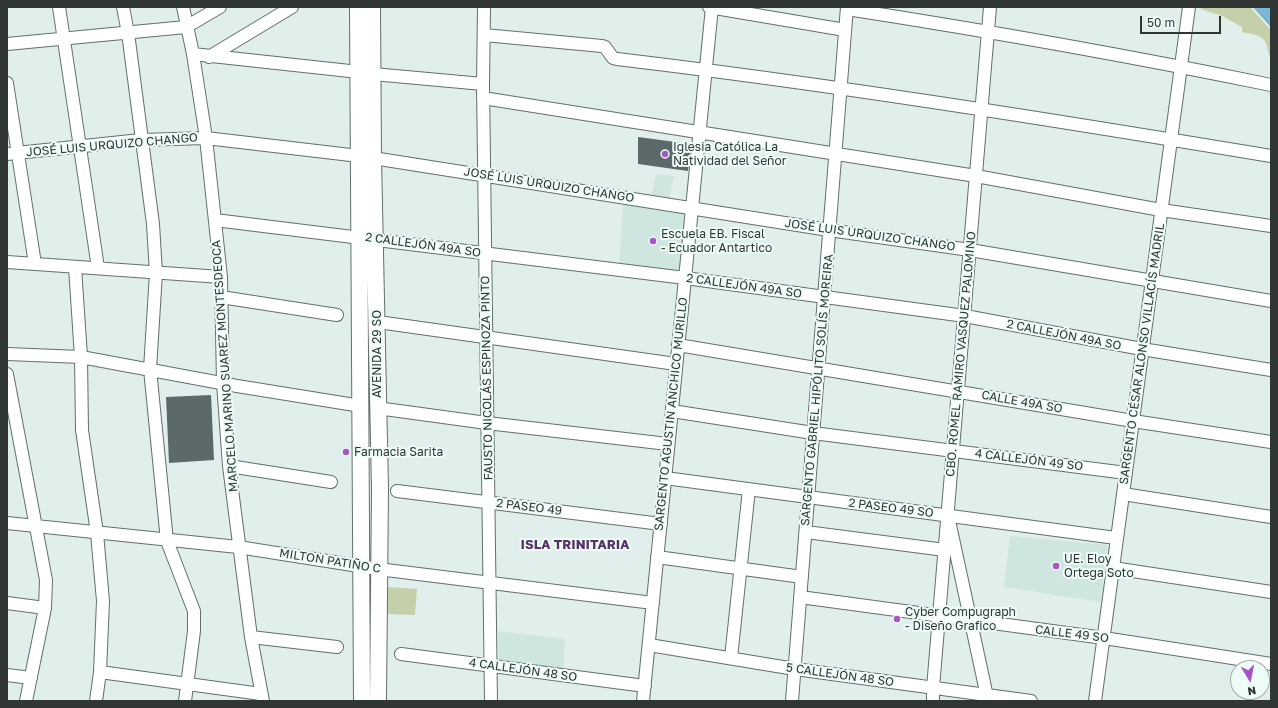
<!DOCTYPE html>
<meta charset="utf-8">
<style>
body{margin:0}
#map{position:relative;width:1278px;height:708px;overflow:hidden;background:#e0efeb;font-family:"Golos Text",sans-serif}
canvas{display:block}
.frame{position:absolute;inset:0;border:8px solid #303634;pointer-events:none}
.north{position:absolute;left:1230px;top:660px;width:40px;height:40px;box-sizing:border-box;background:#eefcf8;border:1px solid #a2adaa;border-radius:50%;rotate:170deg;font-size:11px;font-weight:700;line-height:16px;text-align:center;color:#303634}
.north::after{content:'';display:block;margin:auto;width:14px;height:18px;background:#a455c7;clip-path:polygon(50% 0,100% 100%,50% 72%,0 100%)}
.scale{position:absolute;left:1140px;top:16px;width:81px;height:18px;box-sizing:border-box;border:2px solid #303634;border-top:0;padding-left:5px;font-size:12px;line-height:14px;white-space:nowrap;color:#303634;-webkit-text-stroke:3px #eefcf8;paint-order:stroke}
</style>
<div id="map">
<canvas width="1278" height="708"></canvas>
<div class="frame"></div>
<div class="north">N</div>
<div class="scale">50 m</div>
</div>
<script>
const g = document.querySelector('canvas').getContext('2d');
g.lineJoin = 'round';
function paint(path, color) {
  g.fillStyle = color;
  g.fill(path, 'evenodd');
}
function strokePath(path, color, width, dash) {
  g.strokeStyle = color;
  g.lineWidth = width;
  g.lineCap = dash ? 'butt' : 'round';
  g.setLineDash(dash || []);
  g.stroke(path);
}
function write(font, color, halo, rows, align = 'center') {
  g.font = font + ' "Golos Text",sans-serif';
  g.lineWidth = 4;
  g.setLineDash([]);
  g.textBaseline = 'middle';
  g.strokeStyle = halo;
  g.fillStyle = color;
  for (const [text, x, y, turn = 0] of rows) {
    g.save();
    g.translate(x, y);
    g.rotate((+turn || 0) * Math.PI / 180);
    g.textAlign = isNaN(turn) ? turn : align;
    if (halo) g.strokeText(text, 0, 0);
    g.fillText(text, 0, 0);
    g.restore();
  }
}
paint(new Path2D(`
 M656 174 674 176 669 199 651 197Z
 M623 204 687 213 682 275 619 268Z
 M1010 536 1108 545 1101 602 1004 587Z
 M498 631 565 639 563 671 499 664Z`), '#cee6df');
paint(new Path2D(`
 M1202 7H1250L1271 30V58C1267 52 1268 48 1266 43 1262 34 1250 34 1242 32V27L1222 16 1201 9Z
 M387 587 417 589 415 615 387 614Z`), '#c3d0a9');
const water = new Path2D(`
 M1254 7H1271V26Z`);
paint(water, '#78b7d8');
strokePath(water, '#6290a7', 1);
paint(new Path2D(`
 M638 137 691 144 688 171 638 164Z
 M211 395 214 460 169 463 166 397Z`), '#5c696b');
const minor = new Path2D(`
 M59 7 98 268
 M123 7 128 33 153 224 156 273 150 369 167 541 194 611V631L185 701
 M183 7 193 54 206 138 221 277 223 383 229 466 251 637 263 701
 M484 7 483 84 491 701
 M709 7 845 30
 M847 9C989 31 1130 56 1271 85
 M484 35 602 46 605 47 613 58 617 59C836 85 1053 120 1271 156
 M7 44 186 27 220 7
 M193 54 359 72
 M209 57 292 7
 M373 74 483 84
 M7 83 35 264
 M483 98 976 176 1161 210 1271 226
 M7 154 141 140 206 138 359 156
 M373 158 829 230 970 250 1271 301
 M215 220 685 278 965 316 1142 349 1271 370
 M7 262 221 277
 M75 267 81 357 82 430 97 533 103 601 100 672 96 701
 M221 297 337 315
 M378 322 676 364
 M678 345 1133 421 1271 442
 M7 354 81 357 237 386 361 406
 M7 374 46 580 45 608 26 701
 M377 408 487 423 668 444
 M672 411 813 433 1126 473
 M229 466 331 482
 M665 478 1116 538
 M397 491 661 524
 M1123 494 1271 517
 M7 523 238 547 378 569 653 603
 M950 525 988 701
 M806 532 945 550
 M657 557 802 577
 M1113 568 1271 592
 M800 597 1104 638 1271 664
 M7 603 45 608
 M251 637 337 647
 M649 645 795 669 1031 701
 M401 654 645 686
 M731 658 749 489
 M100 672 261 694
 M7 675 31 678
 M643 701 712 7
 M792 701 847 7
 M933 701V688L990 7
 M1095 701 1189 7`);
const tertiary = new Path2D(`
 M358 7 362 701
 M372 7 373 158 380 489 378 701`);
strokePath(minor, '#626f6c', 14);
strokePath(tertiary, '#626f6c', 18);
strokePath(minor, '#fff', 12);
strokePath(tertiary, '#fff', 16);
for (const [x, y, r, color] of [
 [665,154,4,"#a455c7"],
 [653,241,4,"#a455c7"],
 [346,452,4,"#a455c7"],
 [1056,566,4,"#a455c7"],
 [897,619,4,"#a455c7"]
]) {
  const dot = new Path2D();
  dot.arc(x, y, r, 0, 2 * Math.PI);
  g.fillStyle = color;
  g.fill(dot);
  strokePath(dot, '#eefcf8', 1.5);
}
write('12px', '#303634', '#eefcf8', [
 ["JOSÉ LUIS URQUIZO CHANGO",112,145,-5],
 ["JOSÉ LUIS URQUIZO CHANGO",549,185,9],
 ["JOSÉ LUIS URQUIZO CHANGO",870,235,8],
 ["2 CALLEJÓN 49A SO",423,245,8],
 ["2 CALLEJÓN 49A SO",744,286,8],
 ["2 CALLEJÓN 49A SO",1064,335,11],
 ["AVENIDA 29 SO",377,354,-90],
 ["CBO. ROMEL RAMIRO VASQUEZ PALOMINO",961,354,-85],
 ["SARGENTO CÉSAR ALONSO VILLACÍS MADRIL",1142,354,-82],
 ["MARCELO MARINO SUAREZ MONTESDEOCA",225,366,-94],
 ["FAUSTO NICOLÁS ESPINOZA PINTO",487,378,-91],
 ["SARGENTO GABRIEL HIPÓLITO SOLÍS MOREIRA",817,390,-85],
 ["CALLE 49A SO",1022,402,10],
 ["SARGENTO AGUSTIN ANCHICO MURILLO",671,414,-84],
 ["4 CALLEJÓN 49 SO",1029,460,7],
 ["2 PASEO 49",529,507,7],
 ["2 PASEO 49 SO",891,508,7],
 ["MILTON PATIÑO C",330,561,9],
 ["CALLE 49 SO",1072,634,7],
 ["4 CALLEJÓN 48 SO",523,670,8],
 ["5 CALLEJÓN 48 SO",840,675,8]
]);
write('12px', '#303634', '#eefcf8', [
 ["Iglesia Católica La",673,147],
 ["Natividad del Señor",673,161],
 ["Escuela EB. Fiscal",661,234],
 ["- Ecuador Antartico",661,248],
 ["Farmacia Sarita",354,452],
 ["UE. Eloy",1064,559],
 ["Ortega Soto",1064,573],
 ["Cyber Compugraph",905,612],
 ["- Diseño Grafico",905,626]
], 'left');
write('bold 13px', '#573269', '#eefcf8', [
 ["ISLA TRINITARIA",575,545]
]);
</script>
